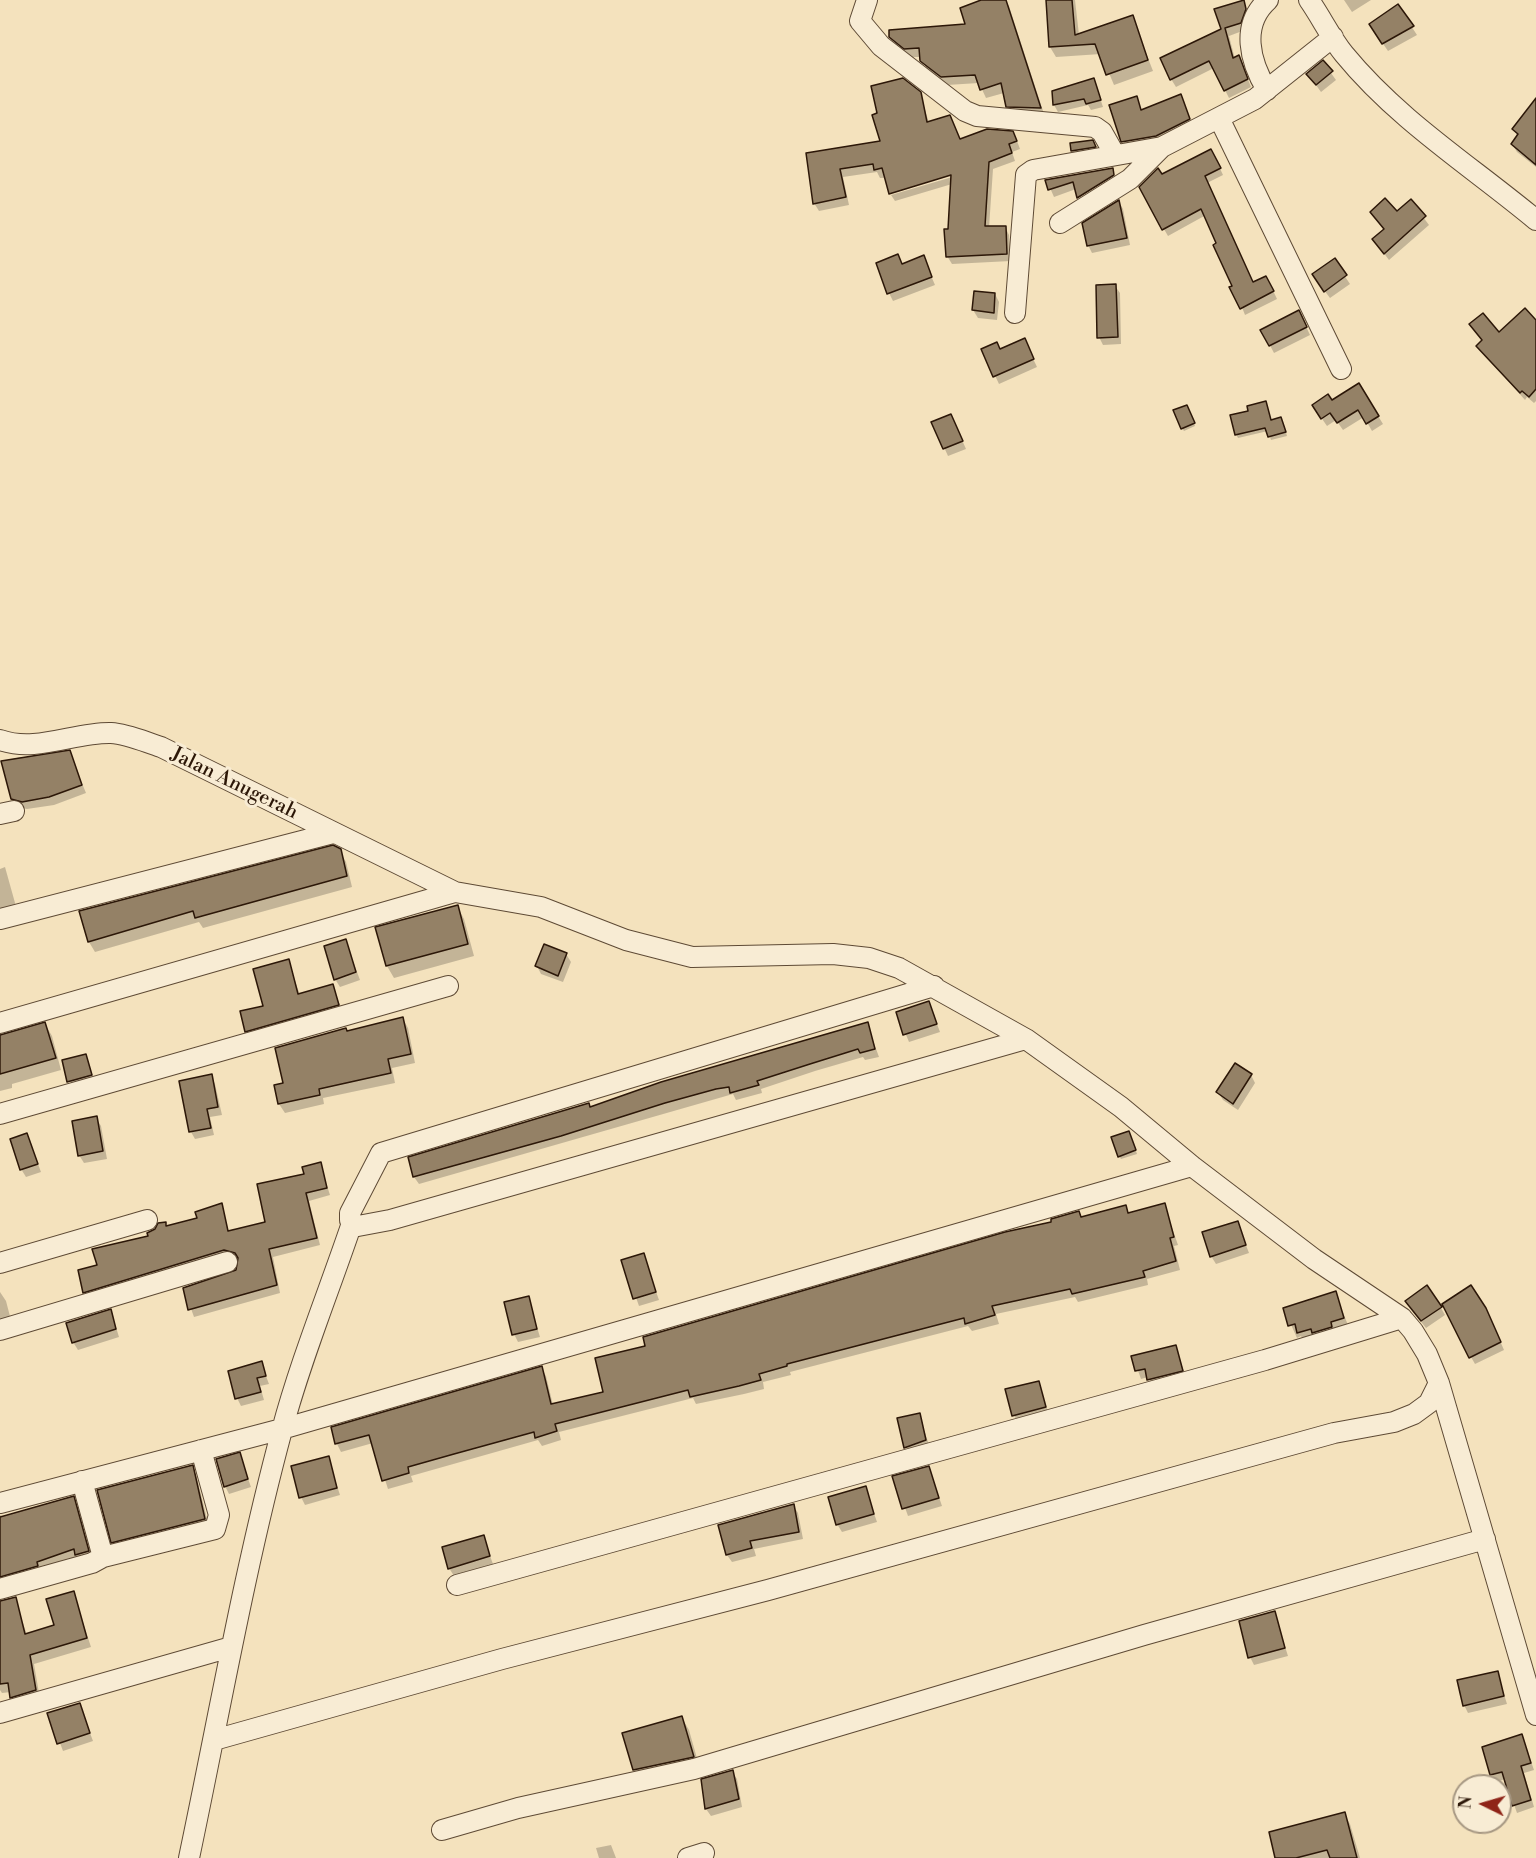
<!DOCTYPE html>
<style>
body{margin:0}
#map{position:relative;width:1536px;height:1858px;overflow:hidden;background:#f4e2bd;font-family:"Libre Bodoni",serif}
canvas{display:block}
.north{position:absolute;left:1452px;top:1774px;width:60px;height:60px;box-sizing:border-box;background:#f8ecd4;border:2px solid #a69782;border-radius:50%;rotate:275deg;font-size:16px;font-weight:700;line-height:24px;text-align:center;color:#2c1708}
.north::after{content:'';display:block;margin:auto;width:21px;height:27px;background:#8f2418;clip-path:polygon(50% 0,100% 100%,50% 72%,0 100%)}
</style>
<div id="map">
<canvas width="1536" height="1858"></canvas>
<div class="north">N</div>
</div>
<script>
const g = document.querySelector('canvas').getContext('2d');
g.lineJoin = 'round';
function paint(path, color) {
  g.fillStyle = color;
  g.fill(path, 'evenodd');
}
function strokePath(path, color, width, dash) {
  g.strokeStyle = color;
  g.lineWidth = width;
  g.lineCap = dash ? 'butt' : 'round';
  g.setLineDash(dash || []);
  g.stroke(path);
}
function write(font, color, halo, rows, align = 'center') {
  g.font = font + ' "Libre Bodoni",serif';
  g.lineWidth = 6;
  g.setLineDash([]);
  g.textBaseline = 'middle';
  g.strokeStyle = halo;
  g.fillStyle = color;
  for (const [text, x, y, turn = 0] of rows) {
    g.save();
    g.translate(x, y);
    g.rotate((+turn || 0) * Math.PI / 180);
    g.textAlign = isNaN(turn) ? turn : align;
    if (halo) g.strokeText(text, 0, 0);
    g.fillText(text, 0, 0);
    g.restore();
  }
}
paint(new Path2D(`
 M985 0H1005L1009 6 1045 117 1012 115 1004 93 986 98 979 83 947 85 927 70 922 57H910L896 46 891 37 967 25Z
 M1047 0H1075L1079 35 1132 17 1153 71 1114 85 1101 54 1056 57 1050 47Z
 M1344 0H1371L1352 12Z
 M1243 1 1250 17 1245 30 1229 36 1235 59 1239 57 1251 87 1229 98 1214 68 1176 87 1171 79 1222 30Z
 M1398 6 1417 35 1388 51 1375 32Z
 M1323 62 1336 80 1321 92 1308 74Z
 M1094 80 1103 107 1091 110 1088 105 1058 112 1054 105V92Z
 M920 93 929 123 949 116 961 141 1012 133 1017 141 1020 149 1012 152 1015 161 993 169 989 228 1005 227 1009 235 1011 261 952 264 947 256 952 184 895 201 891 195 959 175 880 178 877 172 843 177 849 205 819 211 814 203 808 154 881 142Z
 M1180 96 1193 127 1127 149 1123 141 1136 98 1142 111Z
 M1536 113V167L1517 152 1512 144 1518 137 1513 129Z
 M1092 142 1099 154 1077 158 1072 151Z
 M1215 158 1223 175 1207 183 1253 284H1270L1277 299 1245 315 1206 215 1168 236 1140 188 1161 176Z
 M1112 170 1114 173 1078 196 1076 189 1054 197 1047 181Z
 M1115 176 1117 182 1082 204 1079 199Z
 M1411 201 1429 225 1389 260 1374 240 1385 230 1372 212 1397 213Z
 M1119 202 1123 209 1130 245 1092 253 1088 245Z
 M923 257 935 285 893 301 889 293 903 265Z
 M1334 260 1350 284 1330 298 1318 282Z
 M1115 286 1120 293 1121 344 1103 345 1099 337Z
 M995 294 999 302 997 320 978 318 973 310Z
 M1303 320 1310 335 1274 353 1262 330Z
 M1536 322V401L1534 403 1527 397 1525 400 1478 347 1498 334Z
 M1027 346 1037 367 999 384 983 350 1000 351Z
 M1359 385 1383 424 1372 431 1364 417 1343 430 1336 420 1327 426 1318 413Z
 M1189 410 1195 426 1184 431 1182 428Z
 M951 415 966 449 948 456 933 423Z
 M1271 422H1283L1287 436 1271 440 1268 431 1238 438 1236 434Z
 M69 752 86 793 54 805 27 809 17 807 3 761 21 757 30 759Z
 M339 850 346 862 352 887 203 928 199 922 95 952 89 942 81 912Z
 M5 867 17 910 0 914V869Z
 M457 906 464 919 474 956 394 978 387 966 379 928Z
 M345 940 360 980 340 987 335 979Z
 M566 954 571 962 563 982 541 974 537 966Z
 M288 961 300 995 332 985 344 1015 252 1041 246 1031 265 1007Z
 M929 1003 940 1032 909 1042 897 1013Z
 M403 1019 408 1028 415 1063 392 1068 395 1083 323 1098 324 1104 285 1113 279 1104 285 1084 347 1033Z
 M45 1024 52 1036 61 1070 12 1084V1088L0 1091V1036Z
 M867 1024 879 1057 865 1060 863 1057 815 1071 761 1089 762 1093 736 1100 733 1094 419 1184 414 1177 589 1104 591 1108Z
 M86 1056 95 1083 73 1089 64 1061Z
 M1251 1075 1255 1083 1238 1110 1223 1100 1218 1092Z
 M211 1076 215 1084 222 1115 210 1117 214 1135 195 1139 191 1132Z
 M96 1118 101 1126 107 1159 84 1163 79 1155Z
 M27 1135 41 1172 26 1177 21 1169Z
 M1131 1136 1137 1154 1121 1159 1119 1156Z
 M320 1164 330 1195 309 1201 320 1245 273 1257 280 1293 194 1317 184 1289 236 1272 240 1260 229 1258 89 1300 85 1292 99 1266 149 1237 165 1223 167 1227 199 1220 221 1205 229 1232 266 1223 306 1175Z
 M1164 1205 1178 1245 1174 1246 1180 1270 1147 1279 1148 1285 1078 1302 1075 1297 996 1314 999 1324 972 1331 968 1326 790 1372 791 1375 763 1382 764 1389 744 1394 696 1404 693 1398 559 1432 561 1440 542 1446 538 1440 411 1476 413 1482 388 1489 373 1443 341 1452 337 1444 332 1428 541 1368 546 1376 553 1405 604 1393 646 1347 1053 1223 1079 1213 1082 1218 1125 1207 1129 1214Z
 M1237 1222 1249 1253 1216 1264 1211 1256Z
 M643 1255 659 1300 639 1306 623 1261Z
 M0 1292 6 1301 12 1324 0 1329Z
 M1335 1293 1350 1330 1306 1345 1301 1336 1297 1338 1284 1309Z
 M528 1298 540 1337 518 1342 514 1334Z
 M1441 1308 1445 1315 1426 1328 1411 1309Z
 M111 1311 119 1337 78 1350 73 1342Z
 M1490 1318 1504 1350 1475 1364 1471 1357Z
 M1176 1347 1186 1378 1153 1387 1148 1377 1141 1379 1133 1357Z
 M261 1363 269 1384 260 1386 264 1400 241 1406 237 1398Z
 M1038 1382 1049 1415 1018 1423 1014 1415Z
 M919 1414 930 1448 910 1455 899 1419Z
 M239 1454 251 1487 229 1494 225 1486Z
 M328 1458 340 1495 305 1505 301 1497Z
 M192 1467 196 1474 209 1527 117 1550 113 1542Z
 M929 1468 942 1506 908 1516 894 1477Z
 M865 1488 877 1522 842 1532 837 1524Z
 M73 1498 78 1507 93 1560 0 1587V1515L4 1517Z
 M793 1505 798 1513 803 1539 754 1549 756 1556 732 1562 727 1555Z
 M483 1537 493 1564 454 1576 449 1568Z
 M73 1592 91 1647 34 1664 40 1699 17 1706 11 1692 2 1693 0 1690V1602L15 1599 27 1635 56 1626Z
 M1274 1612 1288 1656 1254 1665 1250 1657Z
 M1497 1672 1507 1704 1468 1713 1464 1705Z
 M79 1704 93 1741 63 1751 49 1714Z
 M682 1718 689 1730 700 1769 641 1782 634 1770Z
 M1522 1736 1534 1770 1524 1773 1534 1807 1517 1813 1505 1779 1496 1782 1492 1775 1484 1748Z
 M732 1772 737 1779 742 1807 711 1816 706 1809 703 1781Z
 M1344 1814 1350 1824 1360 1858H1277Z
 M611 1845 616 1858H599L596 1848Z`), '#0003');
const building = new Path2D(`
 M981 0H1006L1041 108 1006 107 1001 83 980 90 975 75 941 77 920 61 919 48 904 49 889 37V30L965 24 960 8Z
 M1046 0H1072L1075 35 1133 15 1148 60 1106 75 1095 44 1049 47Z
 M1244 0 1246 9 1241 23 1225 28 1233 58 1239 55 1248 79 1224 91 1209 61 1170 80 1160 58 1221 29 1214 9Z
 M1398 4 1414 26 1382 44 1369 24Z
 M1323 60 1333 71 1316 85 1306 74Z
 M903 78 921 92 927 122 950 115 960 139 987 129 1013 131 1017 141 1009 144 1012 153 989 162 985 226H1006L1007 254 946 257 944 229H948L951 175 889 194 882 168 874 170 873 164 840 169 846 197 813 204 806 153 880 141 872 115 877 113 871 86Z
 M1094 78 1101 100 1086 104 1084 99 1053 105 1052 91Z
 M1181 94 1190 119 1156 136 1121 142 1109 105 1137 96 1141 110Z
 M1536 98V165L1511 144 1518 134 1512 129Z
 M1093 140 1096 147 1071 151 1070 143Z
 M1211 149 1221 168 1205 176 1253 282 1266 276 1274 291 1240 309 1229 287 1232 286 1213 245 1216 243 1201 209 1162 230 1139 187 1158 168 1162 174Z
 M1113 168 1114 175 1077 198 1073 182 1048 190 1045 180Z
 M1385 198 1397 211 1411 199 1426 216 1384 254 1372 239 1384 229 1370 212Z
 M1119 200 1127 238 1087 246 1082 223Z
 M898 254 902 264 924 255 932 277 887 294 876 263Z
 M1335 258 1347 275 1324 292 1312 274Z
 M1116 284 1118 337 1097 338 1096 285Z
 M974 291 995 293 994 313 972 310Z
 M1525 308 1536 320V389L1529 397 1522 391 1520 393 1476 346 1482 340 1469 324 1483 313 1499 332Z
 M1299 310 1307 327 1269 346 1260 330Z
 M1025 338 1034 359 993 377 981 349 997 342 1000 349Z
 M1359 383 1379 416 1366 424 1358 410 1337 423 1330 413 1321 419 1312 405 1328 394 1332 400Z
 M1266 401 1271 420 1281 417 1286 432 1268 437 1265 428 1235 435 1230 415 1248 411 1247 406Z
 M1187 405 1195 423 1181 429 1173 410Z
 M951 414 963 441 943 449 931 422Z
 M70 750 82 785 49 797 22 802 11 799 1 761Z
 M333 845 341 849 347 876 195 918 193 911 88 942 79 911Z
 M458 905 468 944 386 966 375 927Z
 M346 939 356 972 334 980 324 946Z
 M544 944 567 953 558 976 535 966Z
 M289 959 298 994 333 984 339 1005 245 1032 240 1011 263 1006 253 969Z
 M929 1001 937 1024 903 1035 896 1012Z
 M403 1017 411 1054 388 1059 391 1073 319 1089 320 1095 278 1104 274 1085 283 1083 275 1048 346 1028 347 1031Z
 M45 1022 56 1058 0 1074V1035Z
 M868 1022 875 1049 860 1053 858 1049 810 1064 757 1081 759 1085 730 1093 729 1087 716 1089 665 1103 561 1136 413 1177 408 1157 589 1103 590 1107 661 1082Z
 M86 1054 92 1075 67 1082 62 1060Z
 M1235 1063 1252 1074 1233 1104 1216 1092Z
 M212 1074 218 1107 207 1109 211 1128 189 1132 179 1081Z
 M97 1116 103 1151 78 1156 72 1121Z
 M1129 1131 1136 1150 1118 1157 1111 1137Z
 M27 1133 38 1164 20 1170 10 1139Z
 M321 1162 327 1188 306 1193 317 1238 269 1249 277 1285 188 1310 183 1288 236 1270 238 1258 235 1253 224 1250 83 1293 78 1270 97 1265 92 1249 148 1236 147 1233 155 1229 158 1223 166 1222V1226L197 1218 195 1212 222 1203 228 1231 265 1222 257 1184 304 1174 302 1167Z
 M1165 1203 1174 1237 1170 1238 1176 1261 1143 1271 1145 1277 1072 1294 1070 1289 992 1306 995 1315 965 1324 964 1318 787 1364V1366L759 1374 761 1380 739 1386 690 1397 688 1390 555 1424 557 1431 535 1438 534 1432 454 1454 408 1467 409 1473 382 1481 369 1435 335 1444 331 1427 542 1366 551 1404 603 1392 595 1358 645 1346 643 1337 1005 1232 1051 1222V1219L1079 1211 1081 1217 1126 1205 1128 1213Z
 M1238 1221 1246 1245 1210 1257 1202 1232Z
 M644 1253 656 1292 633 1299 621 1260Z
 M1427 1285 1442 1307 1421 1321 1405 1301Z
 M1471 1285 1486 1308 1501 1342 1469 1358 1442 1304Z
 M1336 1291 1344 1318 1331 1322 1332 1327 1312 1333 1311 1329 1297 1333 1295 1324 1288 1326 1283 1308Z
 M529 1296 537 1329 512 1335 504 1302Z
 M111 1309 116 1329 72 1343 66 1323Z
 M1176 1345 1183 1371 1147 1380 1145 1369 1135 1371 1131 1356Z
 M262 1361 266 1376 257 1378 261 1392 235 1399 228 1371Z
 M1039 1381 1046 1407 1012 1416 1005 1389Z
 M920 1413 926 1440 904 1448 897 1418Z
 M240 1452 248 1479 224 1487 216 1459Z
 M329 1456 337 1488 299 1498 291 1466Z
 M193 1465 205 1519 111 1543 97 1490Z
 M929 1466 939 1498 902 1509 892 1476Z
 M866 1486 874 1514 836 1525 828 1497Z
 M74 1496 89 1551 75 1555 74 1549 37 1562 38 1566 0 1577V1517Z
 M794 1504 799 1532 750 1541 752 1548 726 1555 718 1525Z
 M484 1535 490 1556 448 1569 442 1547Z
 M74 1591 87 1638 30 1655 36 1690 10 1698 8 1683 0 1684V1601L16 1597 25 1634 54 1625 46 1599Z
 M1275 1611 1285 1648 1248 1658 1239 1621Z
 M1498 1671 1504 1696 1463 1706 1457 1680Z
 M80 1703 90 1733 57 1744 47 1713Z
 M682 1716 694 1757 633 1770 622 1733Z
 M1522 1734 1531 1763 1521 1766 1531 1800 1512 1806 1502 1772 1490 1775 1482 1747Z
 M733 1770 739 1799 705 1809 701 1779Z
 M1345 1812 1357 1858H1330L1327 1850 1296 1858H1275L1269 1832Z`);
paint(building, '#948166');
strokePath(building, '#2c1708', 1.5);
const street = new Path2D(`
 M867 0 860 21 881 46 965 111 977 116 1095 127 1102 132 1115 155
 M1309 0C1321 17 1331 38 1344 54 1398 120 1471 166 1536 220
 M1267 90C1250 62 1240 25 1268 0
 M1219 118 1341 369
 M1060 223 1130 179 1162 147 1255 99 1333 37
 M1015 313 1026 175 1033 170 1162 147
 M0 740C36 753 75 732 111 733 128 734 145 742 161 747L455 892
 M0 814 14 811
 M0 919 333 833
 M934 986 381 1153 350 1213V1220L358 1226 390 1220 1026 1039
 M0 1023 455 892 541 907 626 940 692 957 833 954 869 958 899 968 1026 1039 1121 1107 1192 1166 1314 1259 1402 1318 1413 1331 1427 1354 1439 1383 1536 1715
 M0 1114 448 986
 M0 1263 147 1220
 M0 1330 227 1262
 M0 1503 282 1429 1192 1166
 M103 1557 215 1529 219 1515 201 1450
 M457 1585 1265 1360 1402 1318
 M0 1589 92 1563 103 1557 82 1481
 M0 1713 231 1647
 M214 1740 502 1659 768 1590 1334 1433 1394 1422 1414 1414 1429 1403 1439 1383
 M442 1830 518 1808 694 1769 1144 1635 1485 1539
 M189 1858C219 1716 244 1571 282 1430 300 1362 329 1291 352 1223
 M688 1858 704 1853`);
strokePath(street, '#5e4a35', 22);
strokePath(street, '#f8ecd4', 20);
write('20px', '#2c1708', '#f8ecd4', [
 ["Jalan Anugerah",234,784,26]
]);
</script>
